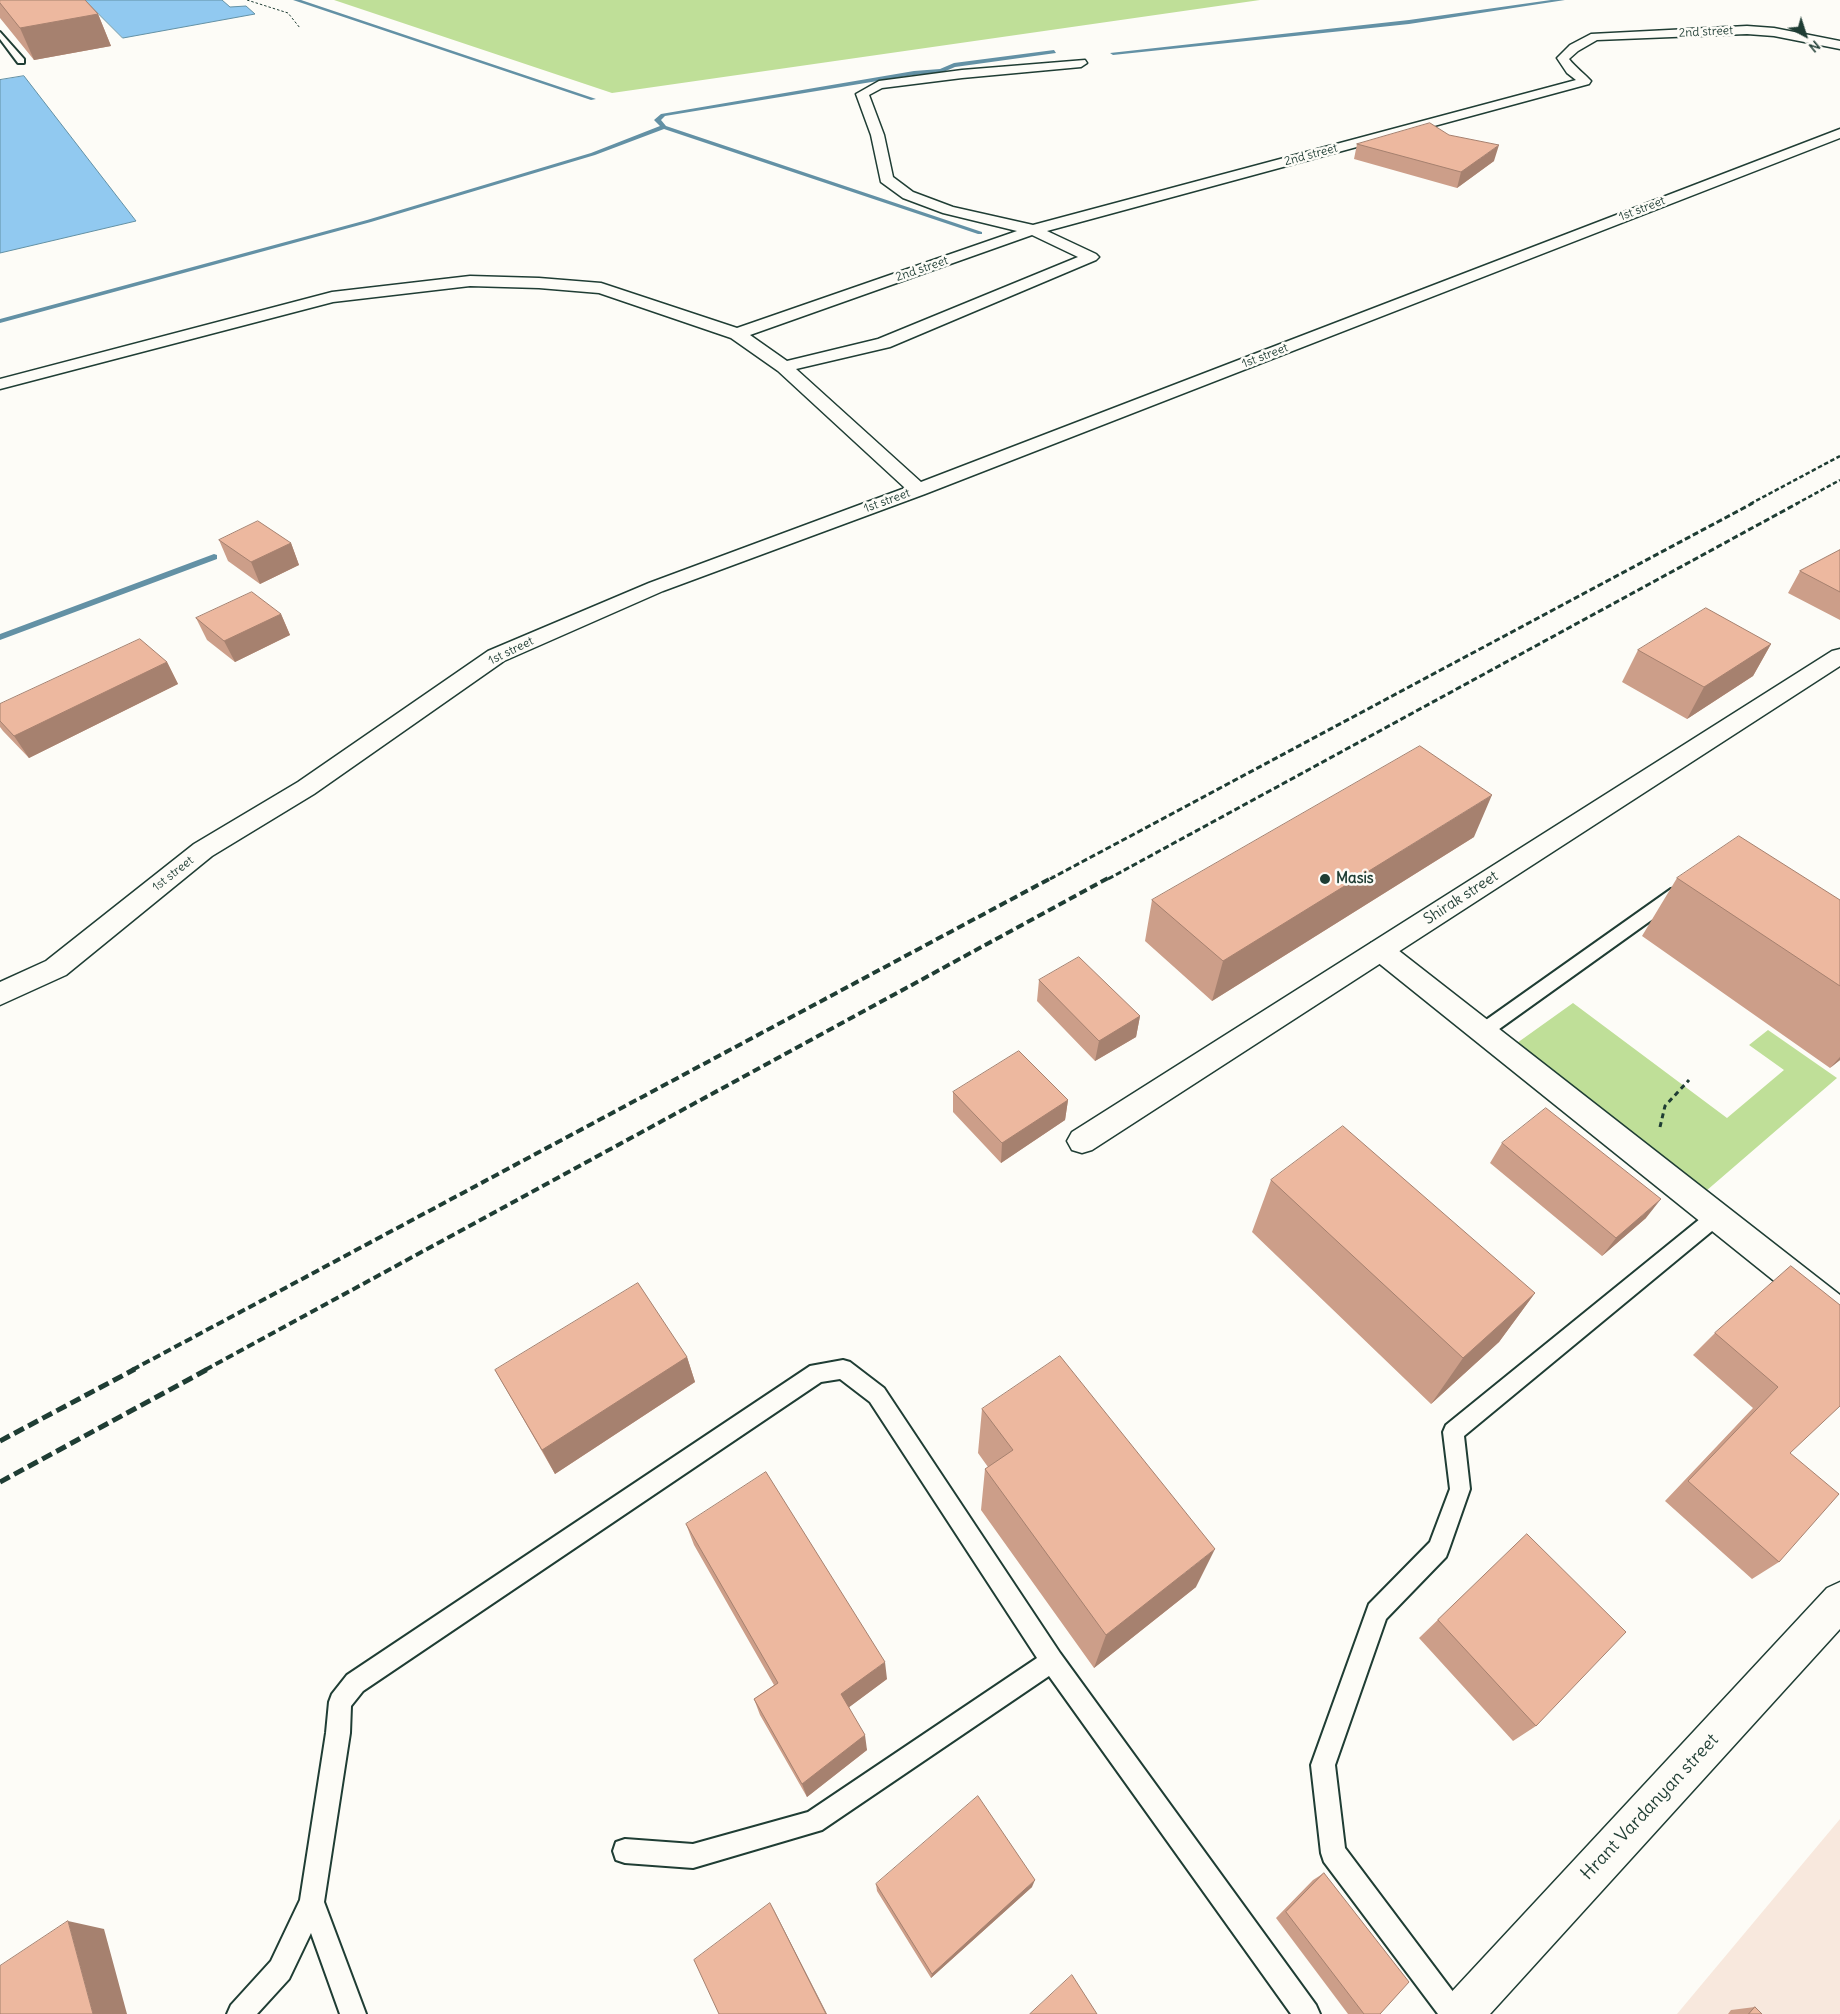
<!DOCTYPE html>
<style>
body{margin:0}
#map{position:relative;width:1840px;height:2014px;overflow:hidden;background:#fdfcf7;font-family:Delius,sans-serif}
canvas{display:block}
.north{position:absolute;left:1780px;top:10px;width:50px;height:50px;-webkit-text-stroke:4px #fdfcf7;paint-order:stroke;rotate:140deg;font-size:14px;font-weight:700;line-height:20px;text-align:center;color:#1f3d34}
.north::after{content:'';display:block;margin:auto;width:18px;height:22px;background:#1f3d34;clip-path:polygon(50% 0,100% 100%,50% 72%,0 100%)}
</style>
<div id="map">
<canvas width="1840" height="2014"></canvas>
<div class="north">N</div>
</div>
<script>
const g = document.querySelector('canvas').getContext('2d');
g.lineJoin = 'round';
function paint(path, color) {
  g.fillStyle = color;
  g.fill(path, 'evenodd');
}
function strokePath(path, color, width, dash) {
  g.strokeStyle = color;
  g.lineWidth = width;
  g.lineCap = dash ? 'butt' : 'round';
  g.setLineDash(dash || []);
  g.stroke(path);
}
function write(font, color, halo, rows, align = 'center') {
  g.font = font + ' Delius,sans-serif';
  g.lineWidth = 5;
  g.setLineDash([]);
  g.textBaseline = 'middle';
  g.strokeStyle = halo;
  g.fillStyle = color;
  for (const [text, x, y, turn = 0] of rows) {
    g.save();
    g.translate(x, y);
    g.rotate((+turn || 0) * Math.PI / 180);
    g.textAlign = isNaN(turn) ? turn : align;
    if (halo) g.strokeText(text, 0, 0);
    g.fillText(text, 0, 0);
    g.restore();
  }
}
paint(new Path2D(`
 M1840 1819V2014H1677Z`), '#f8e8dd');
paint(new Path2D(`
 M334 0H1260L612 93Z
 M1573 1003 1727 1118 1784 1070 1749 1045 1768 1030 1837 1078 1706 1191 1517 1043Z`), '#bfdf98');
const water = new Path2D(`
 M85 0H222L230 7 246 6 255 14 123 38Z
 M24 76 136 221 0 253V80Z`);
paint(water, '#91c9f0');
strokePath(water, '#6391a5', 1);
paint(new Path2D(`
 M293 0H301L596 99 591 100Z
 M1551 0H1565L1409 24 1113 55 1110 53 1409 20Z
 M1054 50 1056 53 955 67 941 73 914 75 665 116 661 120 666 126 982 232V234H978L664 129 595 155 371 222 0 323V319L367 220 591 153 660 126 654 120 661 114 914 71 940 69 954 63Z
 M214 554 217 555V559L0 640V634Z`), '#6391a5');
const service = new Path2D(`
 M0 32 24 59V63H18L0 39Z
 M1680 887 1685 888 1688 892 1685 896 1488 1037 1482 1039 1476 1037 1474 1032 1476 1027 1671 889Z
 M1717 1208 1723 1210 1726 1216 1723 1222 1464 1436 1470 1489 1449 1549 1446 1557 1386 1619 1335 1765 1345 1848 1463 2005 1467 2014H1438L1324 1862 1321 1853 1311 1765 1369 1604 1430 1542 1450 1489 1443 1432 1446 1425 1711 1210Z
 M843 1360 850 1362 884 1388 1060 1653 1316 2005 1320 2014H1291L1049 1676 822 1830 693 1868 625 1863 616 1860 613 1851 616 1842 625 1839 693 1844 808 1812 1037 1658 870 1402 840 1379 821 1382 363 1691 351 1706 350 1733 324 1902 366 2014H340L311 1933 289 1979 257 2014H227L231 2005 271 1961 300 1900 326 1733 329 1702 332 1694 347 1675 810 1366Z`);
const minor = new Path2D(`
 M1747 26 1774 28 1840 41V49L1774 36 1747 34 1597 40 1578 51 1569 59C1576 68 1584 73 1591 81L1589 84 1047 231 1096 254 1099 257 1096 260 890 347 796 369 921 482 1840 129V138L925 494 663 591 504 661 314 794 212 856 66 975 0 1005V982L46 961 194 844 298 782 488 651 649 583 905 488 778 371 731 338 599 293 539 288 470 286 333 302 0 389V379L332 292 470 276 539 278 601 283 737 328 1017 231 943 213 903 198 881 182 871 135 856 94 879 81 962 70 1085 60 1087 63 1081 67 962 78 882 88 869 95 884 135 893 177 913 192 953 207 1033 225 1576 80 1567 73 1557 58 1570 45 1591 34ZM1032 235 1078 257 878 339 787 361 750 335Z
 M1840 649V666L1092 1150 1082 1153 1072 1150 1067 1141 1072 1132 1832 651Z`);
const secondary = new Path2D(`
 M1380 940 1389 943 1840 1295V1329L1829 1325 1371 957 1367 950 1371 943Z
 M1840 1582V1629L1490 2014H1438L1445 1999 1827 1588Z`);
strokePath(service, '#1f3d34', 4);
strokePath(minor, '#1f3d34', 3);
strokePath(secondary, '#1f3d34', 3);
strokePath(new Path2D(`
 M247 0 288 13 300 28`), '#1f3d34', 1, [2.5, 2]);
strokePath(new Path2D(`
 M1660 1127 1665 1106 1689 1080`), '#1f3d34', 3, [5, 4]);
paint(service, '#fdfcf7');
paint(minor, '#fdfcf7');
paint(secondary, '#fdfcf7');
strokePath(new Path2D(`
 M1750 504 1840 456
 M1796 504 1840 480`), '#1f3d34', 2.5, [4.5, 2.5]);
strokePath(new Path2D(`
 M1050 879 1753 503
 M1108 879 1798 503`), '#1f3d34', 3, [6, 3]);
strokePath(new Path2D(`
 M132 1370 1053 877
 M205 1370 1110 877`), '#1f3d34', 4, [8, 4]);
strokePath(new Path2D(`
 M0 1441 135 1369
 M0 1482 208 1369`), '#1f3d34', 5, [11, 5]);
paint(new Path2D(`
 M0 0 98 14 111 46 34 60 0 18Z
 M1357 144 1494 161 1457 188 1354 159Z
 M219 540 291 543 299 565 260 584 228 561Z
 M1840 550V620L1788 593 1800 571Z
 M281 614 290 635 235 662 207 640 196 618Z
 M1771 644 1753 676 1687 719 1622 682 1638 650Z
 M167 662 178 684 29 758 3 731 0 727V704Z
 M1474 837 1212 1001 1145 941 1152 900Z
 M1677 878 1840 900V1060L1830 1068 1642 936Z
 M1039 980 1140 1016 1136 1037 1095 1061 1037 1001Z
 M953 1092 1068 1100 1065 1120 1001 1163 953 1112Z
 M1502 1143 1646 1218 1602 1256 1490 1163Z
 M1271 1180 1535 1293 1499 1342 1431 1404 1252 1232Z
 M1791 1266 1790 1453 1779 1562 1752 1579 1665 1501 1753 1408 1693 1355 1715 1333Z
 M687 1357 695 1382 555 1474 495 1370Z
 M982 1409 1196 1587 1094 1668 981 1510 985 1469 988 1467 978 1453Z
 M686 1524 887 1679 849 1707 867 1750 807 1797 760 1715 754 1699 774 1685 694 1545Z
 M1527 1534 1536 1726 1513 1741 1419 1638Z
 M1324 1873 1380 2014H1348L1276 1918 1313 1880Z
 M876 1884 1032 1887 931 1978 877 1891Z
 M1755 2007 1762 2014H1728L1731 2010Z`), '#cc9e89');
paint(new Path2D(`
 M98 14 111 46 34 60 20 28Z
 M1499 145 1494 161 1457 188 1461 172Z
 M291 543 299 565 260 584 251 562Z
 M281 614 290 635 235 662 224 641Z
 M1771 644 1753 676 1687 719 1704 687Z
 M167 662 178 684 29 758 14 736Z
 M1492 795 1474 837 1212 1001 1223 961Z
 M1140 1016 1136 1037 1095 1061 1099 1041Z
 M1840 1057V1060L1830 1068Z
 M1068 1100 1065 1120 1001 1163 1002 1143Z
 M1661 1199 1646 1218 1602 1256 1616 1238Z
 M1535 1293 1499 1342 1431 1404 1463 1358Z
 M687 1357 695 1382 555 1474 542 1450Z
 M1215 1549 1196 1587 1094 1668 1106 1635Z
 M885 1662 887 1679 844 1711 841 1694Z
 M865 1735 867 1750 807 1797 802 1784Z
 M1035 1880 1032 1887 931 1978 932 1974Z
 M770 1903 774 1910 827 2014H826Z
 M68 1921 104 1929 127 2014H93Z`), '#a6816f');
const building = new Path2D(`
 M0 0H85L98 14 20 28 0 3Z
 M1430 123 1449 135 1499 145 1461 172 1357 144Z
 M258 521 291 543 251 562 219 540Z
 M1840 550V592L1800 571Z
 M252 592 281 614 224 641 196 618Z
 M1706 608 1771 644 1704 687 1638 650Z
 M140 639 167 662 14 736 0 721V704Z
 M1420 746 1492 795 1223 961 1152 900Z
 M1739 836 1840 900V986L1677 878Z
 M1079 957 1140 1016 1099 1041 1039 980Z
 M1019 1051 1068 1100 1002 1143 953 1092Z
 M1546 1108 1661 1199 1616 1238 1502 1143Z
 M1343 1126 1535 1293 1463 1358 1271 1180Z
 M1791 1266 1840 1305V1406L1790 1453 1839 1494 1779 1562 1688 1481 1778 1387 1715 1333Z
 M638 1283 687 1357 542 1450 495 1370Z
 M1060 1356 1215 1549 1106 1635 985 1469 1013 1450 982 1409Z
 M766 1472 885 1662 841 1694 865 1735 802 1784 754 1699 778 1683 686 1524Z
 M1527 1534 1626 1632 1536 1726 1438 1620Z
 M978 1796 1035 1880 932 1974 876 1884Z
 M1324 1873 1409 1982 1380 2014H1364L1286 1912Z
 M770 1903 826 2014H719L694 1960Z
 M68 1921 93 2014H0V1966Z
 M1072 1975 1097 2014H1030Z
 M1755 2007 1762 2014H1749Z`);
paint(building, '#edb89f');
strokePath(building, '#a6816f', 1);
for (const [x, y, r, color] of [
 [1325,879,6,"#1f3d34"]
]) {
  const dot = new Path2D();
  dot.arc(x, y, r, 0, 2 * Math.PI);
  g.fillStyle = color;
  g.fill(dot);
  strokePath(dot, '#fdfcf7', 2);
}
write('12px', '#1f3d34', '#fdfcf7', [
 ["2nd street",1706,32,-3],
 ["2nd street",1311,155,-15],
 ["1st street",1642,209,-21],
 ["2nd street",922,269,-19],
 ["1st street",1265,356,-21],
 ["1st street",887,501,-20],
 ["1st street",511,651,-26],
 ["1st street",173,874,-38]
]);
write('bold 15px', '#1f3d34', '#fdfcf7', [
 ["Masis",1336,879]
], 'left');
write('15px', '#1f3d34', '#fdfcf7', [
 ["Shirak street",1461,898,-33]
]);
write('18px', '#1f3d34', '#fdfcf7', [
 ["Hrant Vardanyan street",1650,1807,-47]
]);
</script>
